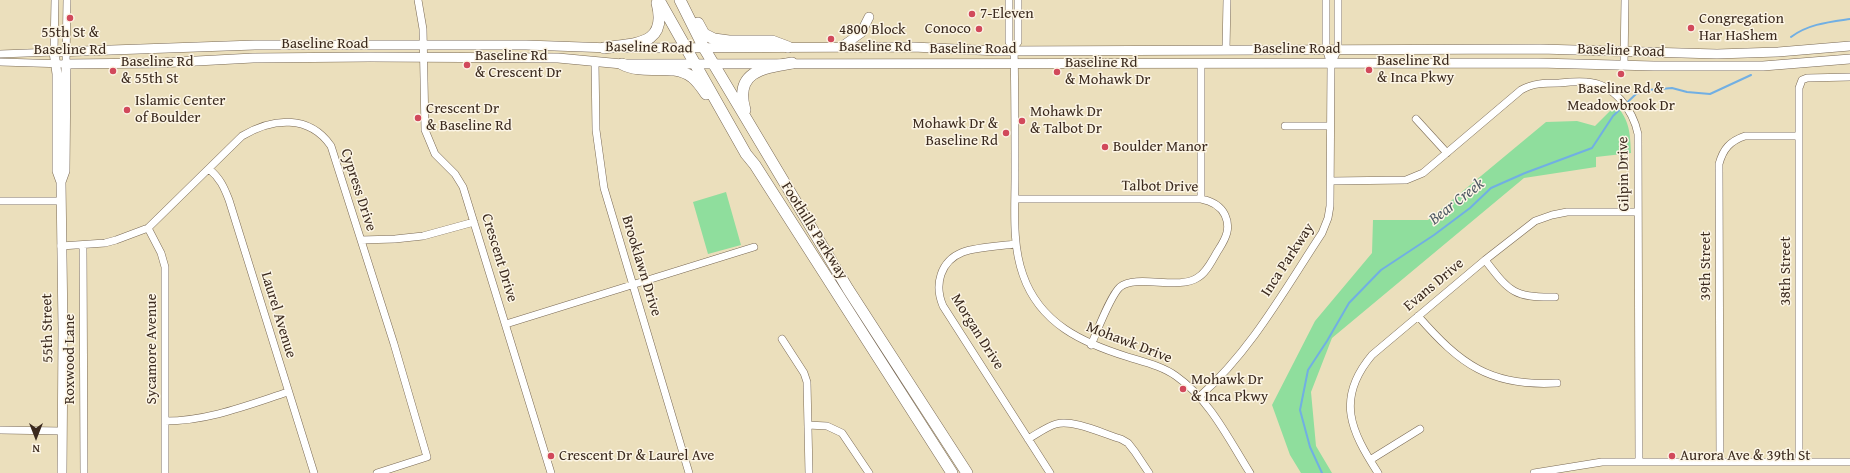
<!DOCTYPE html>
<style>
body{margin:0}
#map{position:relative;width:1850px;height:473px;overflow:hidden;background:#ebdfbc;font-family:"Gentium Book Plus",serif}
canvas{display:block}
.north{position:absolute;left:16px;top:417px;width:40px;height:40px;-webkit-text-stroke:3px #fcf5e5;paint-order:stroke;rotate:180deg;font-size:11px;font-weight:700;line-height:16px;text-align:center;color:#3b2a1e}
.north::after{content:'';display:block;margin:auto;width:14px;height:18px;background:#3b2a1e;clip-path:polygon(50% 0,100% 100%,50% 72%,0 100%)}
</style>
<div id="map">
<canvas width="1850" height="473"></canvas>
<div class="north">N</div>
</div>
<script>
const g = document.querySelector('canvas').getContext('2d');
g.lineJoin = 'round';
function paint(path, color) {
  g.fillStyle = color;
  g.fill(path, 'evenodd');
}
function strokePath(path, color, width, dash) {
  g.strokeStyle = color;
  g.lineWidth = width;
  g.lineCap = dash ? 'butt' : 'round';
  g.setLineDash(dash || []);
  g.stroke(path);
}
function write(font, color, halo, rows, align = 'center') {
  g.font = font + ' "Gentium Book Plus",serif';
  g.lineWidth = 3;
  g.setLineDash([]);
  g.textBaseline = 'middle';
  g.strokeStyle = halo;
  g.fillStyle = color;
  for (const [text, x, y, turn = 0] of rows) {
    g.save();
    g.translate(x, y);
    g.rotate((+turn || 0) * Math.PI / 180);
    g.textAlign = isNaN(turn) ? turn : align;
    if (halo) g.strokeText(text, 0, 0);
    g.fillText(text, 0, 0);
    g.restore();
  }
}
paint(new Path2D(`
 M1616 105C1630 121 1630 133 1631 153L1596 157V167L1524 178 1332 338 1311 392 1316 446 1332 473H1301L1290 455 1272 405 1315 321 1372 253 1373 220H1428L1546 122 1577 121 1595 126Z
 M726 192 741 245 708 254 693 202Z`), '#8fde9d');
strokePath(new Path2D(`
 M1791 37C1808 24 1829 22 1850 19
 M1322 473 1310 447 1300 410 1308 370 1327 341 1349 303 1381 270 1434 235 1470 208 1491 188 1525 173 1592 148 1613 116 1636 94 1648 90 1672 88 1687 92 1710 94 1751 75`), '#71afe3', 2);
const minor = new Path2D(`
 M418 0 423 29 425 130 435 154 455 174 463 187 551 473
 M1009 0V42L1014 47C1015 90 1015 133 1015 177 1015 210 1012 244 1023 275 1040 324 1083 343 1128 357 1144 362 1162 366 1176 376 1210 400 1228 438 1250 473
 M1014 47 1018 42V0
 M1226 50 1227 0
 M0 54 54 52 55 0
 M0 62 66 64 67 0
 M595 62 596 130 604 188 689 473
 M1331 64 1338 49V0
 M1624 65 1625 0
 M1416 119 1447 153
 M1285 126H1330
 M209 169C220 178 224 187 229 200L314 473
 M1331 181 1406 180 1423 173 1521 90C1533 83 1545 83 1559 83 1568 82 1578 81 1587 82 1614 84 1633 110 1638 134L1639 462
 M1015 199H1201C1212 201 1220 205 1225 215 1231 228 1226 238 1219 249 1213 258 1207 273 1197 278 1179 290 1136 274 1120 287 1110 296 1097 332 1091 345
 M1201 199V63
 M0 201H61
 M148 228 161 253 165 267V473
 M361 240 395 239 423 236 474 222
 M1015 244C1000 246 977 247 963 252 940 261 934 285 943 306L1050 473
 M83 245 84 473
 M61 246 105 243 116 240 148 228 242 136C272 118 309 114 331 146L394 344 427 457 377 473
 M1485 260C1509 291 1513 298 1555 297
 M1418 316C1460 364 1490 387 1557 383
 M506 324 754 247
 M782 339 804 373 807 382 809 473
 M1200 396C1251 351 1285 289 1322 233L1328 218 1330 206 1331 64 1326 49V0
 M165 421C208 421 248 405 288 392
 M808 425 827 426 842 433 869 473
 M0 430 62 431
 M1028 439C1037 434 1046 427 1056 424 1073 419 1104 434 1121 439L1128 443 1135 452 1149 473
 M1370 460 1420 429
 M1720 462 1719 164C1723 149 1730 141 1745 136H1799
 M1799 462V88L1802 80 1807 78 1850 77
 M1378 473C1351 431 1335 399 1372 355L1485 260 1535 221 1552 215 1567 212H1638
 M1534 473 1602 462H1850`);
const major = new Path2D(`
 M841 47 861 33 869 17
 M626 48 913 47 998 51 1540 49 1717 54 1778 52 1850 46
 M61 182 65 171 66 64 159 63 253 58 370 57 558 58 622 64 1538 63 1654 66H1763L1850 59
 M62 473 63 330 61 182 57 171V74L54 52 255 45H526L611 48`);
const highway = new Path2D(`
 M659 0 746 154 755 165 952 473
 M680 0 704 48 848 289 967 473
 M698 23 704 34 714 39 729 41H772L788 47
 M604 48C635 43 668 46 657 3
 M622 64C645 76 671 62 692 77 698 82 702 88 706 94
 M745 110C734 72 762 68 792 63`);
strokePath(minor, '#796955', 8);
strokePath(major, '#796955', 10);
strokePath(highway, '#796955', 12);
strokePath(minor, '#fff', 7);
strokePath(major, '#fff', 9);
strokePath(highway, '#fff', 11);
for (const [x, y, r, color] of [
 [972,14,4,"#d1495b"],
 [70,18,4,"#d1495b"],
 [1691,28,4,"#d1495b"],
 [979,29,4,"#d1495b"],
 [831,39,4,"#d1495b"],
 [467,65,4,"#d1495b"],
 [1369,70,4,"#d1495b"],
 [113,71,4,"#d1495b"],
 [1057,72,4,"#d1495b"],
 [1621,74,4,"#d1495b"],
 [127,110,4,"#d1495b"],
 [418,118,4,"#d1495b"],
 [1022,121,4,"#d1495b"],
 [1006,133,4,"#d1495b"],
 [1105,147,4,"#d1495b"],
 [1183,389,4,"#d1495b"],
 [551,456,4,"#d1495b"],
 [1672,456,4,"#d1495b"]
]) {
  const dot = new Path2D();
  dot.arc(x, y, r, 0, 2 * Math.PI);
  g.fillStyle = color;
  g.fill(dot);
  strokePath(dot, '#fcf5e5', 1.5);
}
write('15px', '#3b2a1e', '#fcf5e5', [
 ["7-Eleven",980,14],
 ["Congregation",1699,19],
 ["Har HaShem",1699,36],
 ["Conoco",971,29,"right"],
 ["4800 Block",839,30],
 ["Baseline Rd",839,47],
 ["55th St &",70,33,"center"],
 ["Baseline Rd",70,50,"center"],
 ["Baseline Rd",475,56],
 ["& Crescent Dr",475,73],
 ["Baseline Rd",1377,61],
 ["& Inca Pkwy",1377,78],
 ["Baseline Rd",121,62],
 ["& 55th St",121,79],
 ["Baseline Rd",1065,63],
 ["& Mohawk Dr",1065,80],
 ["Baseline Rd &",1621,89,"center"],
 ["Meadowbrook Dr",1621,106,"center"],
 ["Islamic Center",135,101],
 ["of Boulder",135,118],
 ["Crescent Dr",426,109],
 ["& Baseline Rd",426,126],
 ["Mohawk Dr",1030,112],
 ["& Talbot Dr",1030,129],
 ["Mohawk Dr &",998,124,"right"],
 ["Baseline Rd",998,141,"right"],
 ["Boulder Manor",1113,147],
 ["Mohawk Dr",1191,380],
 ["& Inca Pkwy",1191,397],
 ["Crescent Dr & Laurel Ave",559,456],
 ["Aurora Ave & 39th St",1680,456]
], 'left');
write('15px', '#3b2a1e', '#fcf5e5', [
 ["Baseline Road",325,44],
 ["Baseline Road",649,48,1],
 ["Baseline Road",973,49],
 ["Baseline Road",1297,49],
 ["Baseline Road",1621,51,2],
 ["Gilpin Drive",1624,174,-91],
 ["Talbot Drive",1160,187,1],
 ["Cypress Drive",358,190,72],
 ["Foothills Parkway",814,231,58],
 ["Crescent Drive",499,258,73],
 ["Inca Parkway",1288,260,-57],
 ["Brooklawn Drive",641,266,73],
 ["39th Street",1706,266,-90],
 ["38th Street",1786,271,-90],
 ["Evans Drive",1434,285,-40],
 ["Laurel Avenue",278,315,73],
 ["55th Street",48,328,-91],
 ["Morgan Drive",977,332,58],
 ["Mohawk Drive",1129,343,21],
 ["Sycamore Avenue",152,349,-90],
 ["Roxwood Lane",70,359,-90]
]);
write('italic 16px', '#4e5963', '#fcf5e5', [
 ["Bear Creek",1457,202,-38]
]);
</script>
